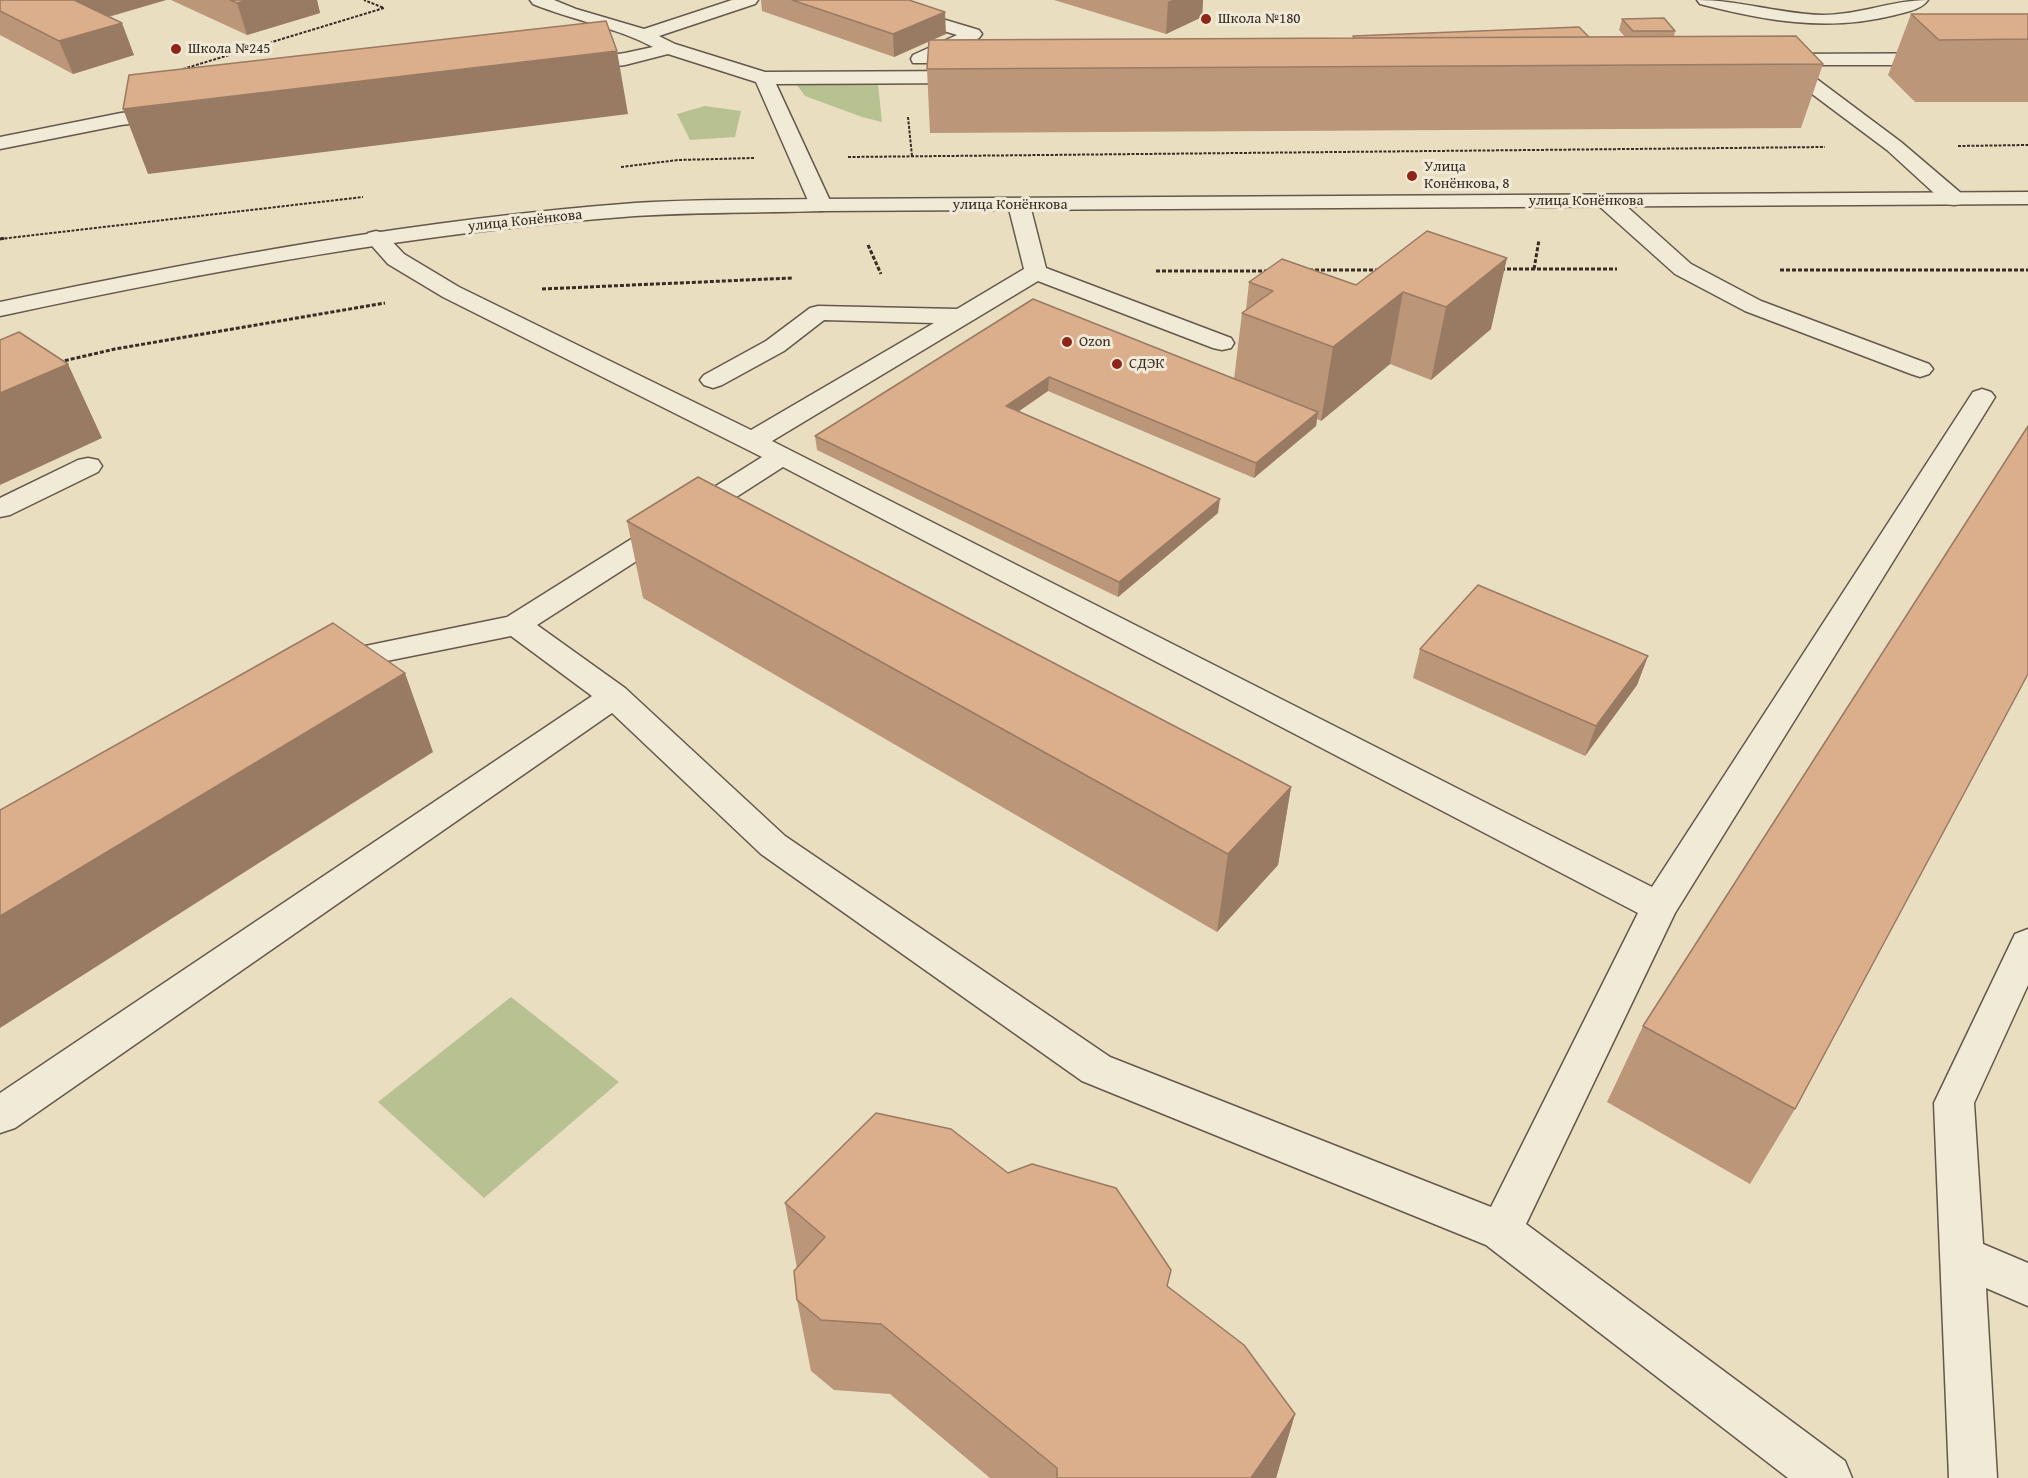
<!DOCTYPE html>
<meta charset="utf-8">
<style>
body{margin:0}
canvas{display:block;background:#eadec1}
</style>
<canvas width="2028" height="1478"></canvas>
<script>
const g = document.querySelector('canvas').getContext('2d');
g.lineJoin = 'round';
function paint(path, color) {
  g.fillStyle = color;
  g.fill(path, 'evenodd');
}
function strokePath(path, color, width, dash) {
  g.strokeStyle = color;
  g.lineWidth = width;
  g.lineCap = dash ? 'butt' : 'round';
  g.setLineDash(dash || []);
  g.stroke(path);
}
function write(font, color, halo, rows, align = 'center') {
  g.font = font + ' "Gentium Book Plus",serif';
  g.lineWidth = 6;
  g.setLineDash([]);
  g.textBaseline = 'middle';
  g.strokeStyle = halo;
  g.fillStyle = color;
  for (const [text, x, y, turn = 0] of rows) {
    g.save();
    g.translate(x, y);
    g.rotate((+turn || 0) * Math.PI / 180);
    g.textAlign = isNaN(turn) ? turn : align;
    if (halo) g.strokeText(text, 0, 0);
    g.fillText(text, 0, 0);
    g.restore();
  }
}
paint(new Path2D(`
 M878 84 882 122 862 117 805 96 797 85Z
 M705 106 741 111 735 137 690 140 677 114Z
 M511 997 619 1082 484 1198 378 1102Z`), '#b8c192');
const lane = new Path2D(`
 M530 0H554L576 9 644 29 732 0H758L755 4 659 36 675 44 765 72 974 71 981 73 983 77 981 81 974 83 776 84 832 205 829 210 821 211 813 210 810 205 756 82 668 54 625 65 573 72 566 70 564 66 566 62 625 53 653 47C615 27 572 20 533 4Z
 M852 0H879L979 30 982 34 979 38 927 63H913L911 59 913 55 957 35 855 4Z
 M1697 0C1740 0 1780 14 1822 15 1860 15 1892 0 1928 0 1921 10 1906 12 1895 15 1828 32 1766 21 1700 4Z
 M2028 53V65H1798L1901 142 1962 194 1965 199 1962 204 1954 205 1946 204 1887 150 1776 67 1766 66 1764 62 1766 58 1779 54Z
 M171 108 178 110 181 114 178 118 121 125 0 149V137L121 113Z
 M1607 195 1615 196 1691 264 1761 301 1929 364 1933 369 1929 374 1920 377 1911 374 1745 311 1675 274 1599 206 1596 201 1599 196Z
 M1019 199 1027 200 1030 205 1046 268 1231 338 1234 343 1231 348 1222 350 1213 348 1038 281 772 441 1652 887 1973 392 1982 389 1991 392 1995 397 1675 913 1526 1224 1845 1461 1852 1478H1788L1486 1245 1082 1081 761 854 612 713 15 1128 0 1133V1093L592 696 511 636 332 672 321 669 316 662 321 655 507 617 762 457 443 297 388 264 365 238 368 233 376 231 384 233 404 254 459 287 751 430 934 323 824 320 784 351 722 385 713 388 704 385 700 380 704 375 766 341 810 308 818 306 957 309 1024 269 1008 205 1011 200ZM783 467 1638 913 1491 1207 1110 1057 785 836 625 688 537 625Z
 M88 458 98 460 102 466 98 472 10 515 0 517V498L78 460Z
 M2028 929V985L1974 1103 1983 1244 2028 1263V1306L1986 1288 1997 1478H1949L1934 1103 2015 934Z`);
const street = new Path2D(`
 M2028 192V204L821 211C759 213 697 212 635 216 421 232 209 271 0 316V302C210 258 421 219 635 203 697 199 759 200 821 199Z`);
strokePath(lane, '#64584c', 3);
strokePath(street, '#64584c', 3);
strokePath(new Path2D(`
 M183 69 384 8 364 0
 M908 117 912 156
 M1958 146 2028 145
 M848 157 1825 147
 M621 167 678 160 754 158
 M0 239 363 197`), '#382c25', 2, [3, 1.5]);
strokePath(new Path2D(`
 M0 239 6 238
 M868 245 881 274
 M1501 269H1617
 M1534 269 1539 240
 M1309 270H1380
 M1780 270H2028
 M1156 271H1269
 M542 289 792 278
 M59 362 115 349 385 303`), '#382c25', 3, [4, 2]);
paint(lane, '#f1ead7');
paint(street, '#f1ead7');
paint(new Path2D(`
 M0 0H166L109 17 134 55 73 74 0 35Z
 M171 0H317L320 13 247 35Z
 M761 0H909L946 34 931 40 1353 38V36L1625 37 1619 30 1622 19 1675 31 1674 37 1823 64 1801 128 930 133 927 69 929 41 894 57 762 11Z
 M1054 0H1203L1202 17 1166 34Z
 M1911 14H2028V102H1915L1888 75Z
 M1427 231 1491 329 1431 380 1390 364 1321 421 1317 419 1316 426 1254 478 1048 391 1019 411 1218 513 1118 597 817 450 815 436 1033 299 1234 379 1242 313 1246 310 1249 282 1356 285Z
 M627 521 1291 787 1278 865 1217 932 643 598Z
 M1420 649 1648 656 1637 685 1585 756 1413 678Z
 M1643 1026 1795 1109 1750 1184 1607 1102Z
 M1008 1173 1169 1287 1295 1414 1276 1478H990L890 1394 834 1390 811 1371 797 1300V1268L785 1203Z`), '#bc9678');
paint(new Path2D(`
 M65 0H166L75 26Z
 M248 0H317L320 13 247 35 237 3Z
 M1172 0H1203L1202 17 1166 34 1168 2Z
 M945 12 946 34 894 57 893 34Z
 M122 23 134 55 73 74 59 41Z
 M617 51 628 114 148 174 123 109Z
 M1507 258 1491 329 1431 380 1446 307Z
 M1403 292 1390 364 1321 421 1333 347Z
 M68 364 102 438 0 485V393Z
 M1049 377 1048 391 1006 420V406Z
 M1318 412 1316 426 1254 478 1256 463Z
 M1220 499 1218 513 1118 597 1119 582Z
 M1648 656 1637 685 1585 756 1596 726Z
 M405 673 433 752 0 1028V916Z
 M1291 787 1278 865 1217 932 1228 854Z
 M1295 1414 1276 1478H1251Z`), '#997a62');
const building = new Path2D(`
 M0 0H74L122 23 59 41 0 11Z
 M230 0H248L237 3Z
 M792 0H909L945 12 893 34Z
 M1911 14H2028V39L1939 40Z
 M1664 18 1675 31H1633L1622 19Z
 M606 21 617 51 123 109 129 75Z
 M1579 27 1589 37 1354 38 1353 36Z
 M1796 36 1823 64 927 69 929 40Z
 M1427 231 1507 258 1446 307 1403 292 1333 347 1242 313 1273 291 1249 282 1282 259 1356 285Z
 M1033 299 1318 412 1256 463 1049 377 1006 406 1220 499 1119 582 815 436Z
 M19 332 68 364 0 393V340Z
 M2028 426V674L1795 1109 1643 1026Z
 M698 477 1291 787 1228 854 627 521Z
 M1478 585 1648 656 1596 726 1420 649Z
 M333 623 405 673 0 916V810Z
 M876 1113 951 1129 1008 1173 1032 1164 1116 1188 1171 1270 1167 1286 1244 1345 1295 1414 1251 1478H1057V1468L881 1324 821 1320 797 1300 794 1271 825 1237 785 1203Z`);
paint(building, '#dbae8c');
strokePath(building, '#997a62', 1.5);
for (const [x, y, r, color] of [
 [1206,19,6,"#8f2418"],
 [176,49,6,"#8f2418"],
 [1412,176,6,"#8f2418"],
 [1067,342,6,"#8f2418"],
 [1117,364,6,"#8f2418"]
]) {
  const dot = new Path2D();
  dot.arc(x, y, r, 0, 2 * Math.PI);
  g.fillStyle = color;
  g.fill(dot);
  strokePath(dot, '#f1ead7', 2);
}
write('15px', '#382c25', '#f1ead7', [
 ["Школа №180",1218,19],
 ["Школа №245",188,49],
 ["Улица",1424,167],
 ["Конёнкова, 8",1424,184],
 ["Ozon",1079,342],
 ["СДЭК",1129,364]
], 'left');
write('15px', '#382c25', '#f1ead7', [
 ["улица Конёнкова",1586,201],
 ["улица Конёнкова",1010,205],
 ["улица Конёнкова",525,221,-6]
]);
</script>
